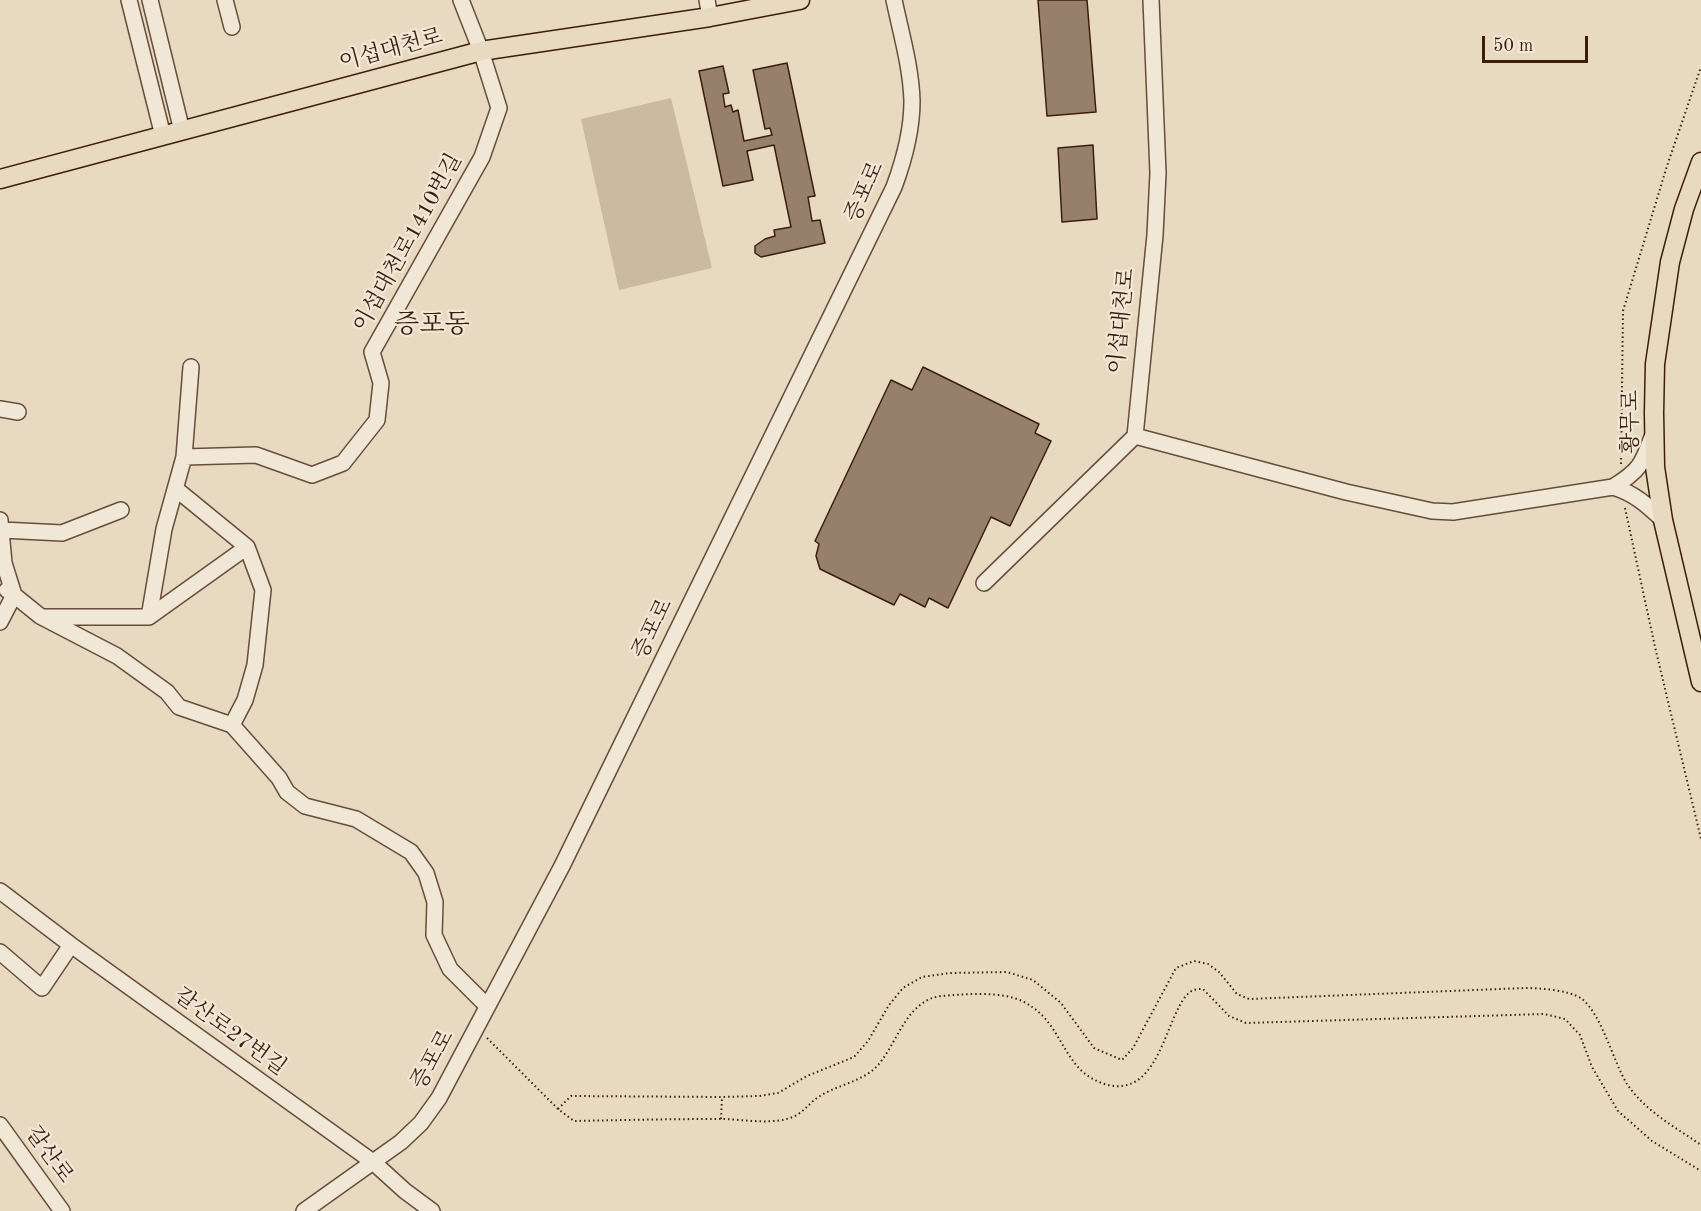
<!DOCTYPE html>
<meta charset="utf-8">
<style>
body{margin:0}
#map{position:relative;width:1701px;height:1211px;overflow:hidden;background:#e8dac1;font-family:"Old Standard TT",serif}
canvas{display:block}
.scale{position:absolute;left:1482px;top:36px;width:106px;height:27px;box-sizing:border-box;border:3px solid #3d1e0d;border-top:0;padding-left:8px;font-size:18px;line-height:21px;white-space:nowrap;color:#3d1e0d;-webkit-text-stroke:4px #f0e7d7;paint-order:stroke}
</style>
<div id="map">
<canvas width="1701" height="1211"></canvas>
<div class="scale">50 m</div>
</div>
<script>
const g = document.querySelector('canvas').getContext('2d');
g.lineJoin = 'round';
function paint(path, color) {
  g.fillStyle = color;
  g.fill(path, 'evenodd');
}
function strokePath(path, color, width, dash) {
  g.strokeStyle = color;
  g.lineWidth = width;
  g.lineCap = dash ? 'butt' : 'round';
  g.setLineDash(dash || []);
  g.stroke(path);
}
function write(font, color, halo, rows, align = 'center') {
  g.font = font + ' "Old Standard TT","Noto Serif KR",serif';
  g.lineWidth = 4.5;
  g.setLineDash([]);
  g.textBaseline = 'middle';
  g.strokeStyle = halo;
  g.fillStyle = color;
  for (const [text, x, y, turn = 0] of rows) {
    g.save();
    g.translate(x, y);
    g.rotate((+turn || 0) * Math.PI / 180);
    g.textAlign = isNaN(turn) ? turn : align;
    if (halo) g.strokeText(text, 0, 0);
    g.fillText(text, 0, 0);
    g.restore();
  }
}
paint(new Path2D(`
 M671 98 712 268 619 290 581 119Z`), '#cbbaa2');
const building = new Path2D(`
 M1038 0H1087L1096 112 1047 116Z
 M787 63 815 196 808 197 812 221 820 220 825 243 761 257 755 253V246L765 239 775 236 774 230 791 227 774 145 747 151 753 180 723 186 699 71 723 66 729 93 723 94 725 107 731 105 733 112 738 110 744 141 772 135 770 128 765 129 753 70Z
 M1093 145 1097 219 1062 222 1058 148Z
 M923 367 1039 424 1035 433 1051 441 1010 526 991 517 948 608 929 598 925 607 900 594 894 605 820 569 816 556 819 544 815 541 891 380 912 390Z`);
paint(building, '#96806b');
strokePath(building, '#3d1e0d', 1.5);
const minor = new Path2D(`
 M129 0 163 136
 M150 0 182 131
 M225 0 232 27
 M707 0 710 17
 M191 367 184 457 256 455 312 475 343 463 377 420 381 383 372 352 482 157 499 108 481 51 461 0
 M0 409 18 412
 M1135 436 1346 492 1432 511 1453 512 1613 487C1639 471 1642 465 1652 437
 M1613 487C1634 493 1647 505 1663 520
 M176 489 247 547 263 590 255 665 245 700 232 725
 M0 520 4 563 14 595 40 616 117 656 167 692 179 707 232 725 279 778 287 792 305 806 356 819 411 852 426 873 435 902 434 935 450 969 487 1006
 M2 530 62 533 121 510
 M984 583 1135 436 1155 235 1158 173 1151 0
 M43 617H149L164 529 184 457
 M149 617 247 547
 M0 622 14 595 7 590
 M0 891 71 945 373 1162 405 1191 432 1211
 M0 952 42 988 71 945
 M0 1125 62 1211
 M304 1211 401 1142 421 1123 439 1098 562 866 894 187C904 160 912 131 912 101 911 67 901 33 894 0`);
const major = new Path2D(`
 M1701 162 1684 209 1670 262 1655 364 1654 413 1655 467 1663 520 1701 682
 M0 179 481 51 710 17 800 0`);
strokePath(minor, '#684d3a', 18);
strokePath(major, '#3d1e0d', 21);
strokePath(new Path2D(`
 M1621 464 1623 311 1667 166 1701 67
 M1625 508 1655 647 1701 839
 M487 1038 558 1109 574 1121C622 1120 671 1119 719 1119 744 1119 773 1126 795 1116 805 1111 811 1101 820 1096 841 1083 868 1081 882 1060 899 1037 909 1000 941 996 964 994 1001 991 1022 1001 1053 1016 1058 1043 1077 1066 1089 1080 1112 1091 1130 1084 1165 1072 1171 998 1194 990 1197 989 1200 989 1203 989L1229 1016 1246 1023 1544 1014 1565 1019 1580 1035 1592 1067 1618 1111 1652 1141 1701 1171
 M558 1109 571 1096 722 1097 759 1096 778 1093 807 1076 854 1057 868 1041 889 1005 903 988 922 977 950 973 1007 972 1033 980 1061 1003 1094 1048 1122 1060 1133 1048 1176 968 1194 961 1208 964 1219 972 1237 994 1249 999 1525 988C1539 988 1570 990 1582 999 1602 1015 1613 1061 1627 1084 1645 1111 1675 1127 1701 1145
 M721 1119 722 1098`), '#3d1e0d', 2, [1.5, 3]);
strokePath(minor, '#f0e7d7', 15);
strokePath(major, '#e8dac1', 18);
write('22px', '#3d1e0d', '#f0e7d7', [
 ["이섭대천로",391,50,-15],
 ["증포로",865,192,-66],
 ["이섭대천로1410번길",408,243,-61],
 ["이섭대천로",1122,321,-84],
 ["황무로",1631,422,-90],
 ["증포로",653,629,-64],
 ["갈산로27번길",230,1032,36],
 ["증포로",433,1060,-61],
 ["갈산로",49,1155,54]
]);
write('26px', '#3d1e0d', '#f0e7d7', [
 ["증포동",432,325]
]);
</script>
